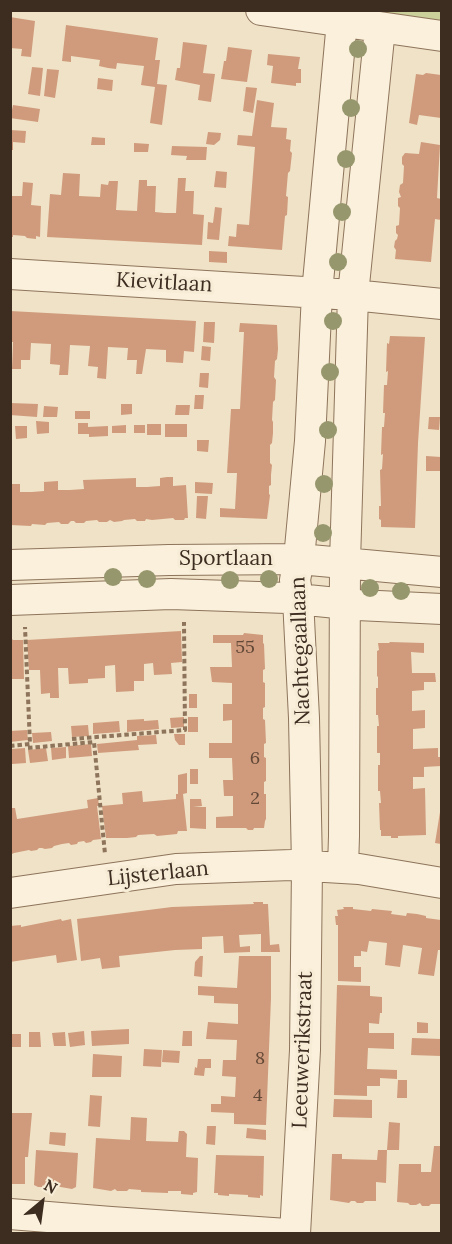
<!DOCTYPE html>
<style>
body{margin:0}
#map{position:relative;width:452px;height:1244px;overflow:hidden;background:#f0e2c7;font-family:Lora,serif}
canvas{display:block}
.frame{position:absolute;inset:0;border:12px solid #3d2c20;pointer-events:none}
.north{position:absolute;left:12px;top:1172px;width:60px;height:60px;-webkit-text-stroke:4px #f7edd7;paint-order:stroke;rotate:29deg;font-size:16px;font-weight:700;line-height:24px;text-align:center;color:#3d2c20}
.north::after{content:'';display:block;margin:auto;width:21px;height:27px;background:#3d2c20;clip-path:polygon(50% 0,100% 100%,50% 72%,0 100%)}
</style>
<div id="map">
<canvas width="452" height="1244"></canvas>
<div class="frame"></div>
<div class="north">N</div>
</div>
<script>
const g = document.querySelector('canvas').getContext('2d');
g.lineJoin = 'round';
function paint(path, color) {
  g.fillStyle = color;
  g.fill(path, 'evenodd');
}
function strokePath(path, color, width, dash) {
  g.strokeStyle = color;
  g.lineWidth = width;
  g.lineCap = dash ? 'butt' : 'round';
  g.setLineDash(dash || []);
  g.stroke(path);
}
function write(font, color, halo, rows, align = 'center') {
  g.font = font + ' Lora,serif';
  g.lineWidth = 6;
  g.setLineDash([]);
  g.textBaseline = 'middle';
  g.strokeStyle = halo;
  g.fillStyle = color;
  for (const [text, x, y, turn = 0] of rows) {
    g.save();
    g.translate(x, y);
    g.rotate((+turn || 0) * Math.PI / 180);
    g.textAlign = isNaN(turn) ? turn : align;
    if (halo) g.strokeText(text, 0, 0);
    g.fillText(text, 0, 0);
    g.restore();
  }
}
paint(new Path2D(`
 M345 11H441V24Z`), '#cbcf9a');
paint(new Path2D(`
 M10 17 35 21 31 57 21 56 22 49 10 48Z
 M66 25 158 38 155 60H160L157 84 167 85 162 125 150 123 155 87 141 85 144 66 117 63 116 69 108 68 99 66 100 60 71 56V62L62 61Z
 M183 42 207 45 203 73 215 74 211 102 198 100 200 85 175 80 177 68H180Z
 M228 47 252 50 247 82 221 79 224 61H226Z
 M268 54 300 57 298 69H301V83H296V86L271 83 273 66 267 65Z
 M32 67 43 68 40 96 28 94Z
 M47 69 59 70 55 98 44 96Z
 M426 73 441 75V118L419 115 417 125 409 123 416 74 423 75Z
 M98 78 113 80 112 91 97 89Z
 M246 87 257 88 253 113 243 111Z
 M257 100 274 103 271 127 287 128 286 139 291 140 290 151 292 153 290 171 288 173 286 196 288 197 287 215 285 216 282 250 228 246 229 236 236 237 237 224 249 225 255 147 237 145 238 135 252 136Z
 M13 105 40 109 38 122 10 118V110H12Z
 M10 130 26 131 25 143 13 142V150H10Z
 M208 132 221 133 220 140 214 145 206 144Z
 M92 137 105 138V145H91Z
 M421 142 440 145 437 198 441 199V220L435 219 431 262 395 259 396 250 394 247 395 241 397 239 398 235 396 233V226L399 225 400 208 398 206V198L401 197 399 192 400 185 403 183 404 166 402 164V157L405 153 419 154Z
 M134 143 149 144 148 152H134Z
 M172 146 207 147 206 160H186L187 156 171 155Z
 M216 171 227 172 226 188 214 187Z
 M63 173 80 174 79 196 100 197 101 184 108 185 109 181H118L116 210 137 211 139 180H147V186H156L155 212 165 213H176L178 178H186L185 191H194L193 214 204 215 202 245 47 237 50 194 61 195Z
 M23 182 33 183 31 205 41 206 40 237 36 236V239L27 238 25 236 13 235V237H10V196H22Z
 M215 207 222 208 219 240 207 239 208 222 213 223Z
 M209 251 227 252V263L209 262Z
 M10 311 196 321 194 352 184 351 183 363 166 362V350L146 349 142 374H136L137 360H127L128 348 108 347 106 379 97 378 98 367 88 366 90 346 70 345 68 375H59L60 365 50 364 51 344 31 343 30 360H21V369H12L13 342H10Z
 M204 322H215L214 343 203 342Z
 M240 323 277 325 278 349 277 359 275 361 274 377 276 380 275 400 273 402 272 420 273 422V433L272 443 270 445V463L272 465 271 475V485L269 486V494L270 495 267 519 220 517V508L235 509 237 473H227L231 409H240L244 332H239Z
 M390 336 425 337 418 443 415 528 381 527V520L379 519V506H381L380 470 382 469 383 454 381 455 382 427H384L385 413H383L384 385H387L388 371 386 372 387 343 389 344Z
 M202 346 211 347 210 361 201 360Z
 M200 373H209L208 388 199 387Z
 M195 395H204L203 409H194Z
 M10 403 38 404 37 417 10 415Z
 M121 404H132V414L121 415Z
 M176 405H190L189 415H175Z
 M44 406 58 407 57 417H43Z
 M75 411H90V419H75Z
 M429 417H440L439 430 428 429Z
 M36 421 49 422V433L37 434Z
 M78 423H88V427L108 426V436L89 437V434H78Z
 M147 424H161V435H147Z
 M165 424H187V437H165Z
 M126 425V433H112V426Z
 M134 425H145V433H134Z
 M15 426H27V438L16 439Z
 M197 440H209L208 452 197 451Z
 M426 456 441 457 440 471H426Z
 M167 477H173V486L186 485 188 518H185L184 520H175L173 518 152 520 146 519 145 521H137L135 519 124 520 122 521 114 522 110 520 107 522H99L97 520 86 521 84 523H76L74 521H71L68 524H61L59 522 47 523 45 525 32 524 31 526 10 525V484H20V492H32L44 491V482L58 481V490H70L84 489 83 480 136 478V487H147L160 486V478Z
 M195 482 213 483 212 494 195 493Z
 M197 496H208L206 519 196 518Z
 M181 631 182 662 171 663 172 674 154 675 153 663 144 664V681H134V691L116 692 115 665 105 666V678L88 679V683L69 684 68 668H58L59 698H50V693L41 694 40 670H29L27 640Z
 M244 633 263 635V643L264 644 265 669 263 670V682L265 683V707L263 708V719L265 720 266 743 264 744V757L266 758V781L264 782V794H266V819L265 821 264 828H254L253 830H248L246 828H216V817L233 816V796H224L223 780H233L232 758H209V743H232V720L223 721V704H232V683L212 682 210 667H232L231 643H213V635H243Z
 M10 637 13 640H23L24 679H10Z
 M390 642 424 643V653L411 652 412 673H435L436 682H424V690L412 691V711L425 710V728L413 729V749L438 748V757H441V766L424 767V777H413V789L425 788 426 835 398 836V838H391V836H381V830H380L379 803H381L380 791H378V765H380V753H377V726H379L378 715H376V688H378V677L377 676V651L379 650 378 643H389Z
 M189 694H197V708H189Z
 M184 717V727L171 728 170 718Z
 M188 717H198V732H188Z
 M144 719V721L158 720 159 729 127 732V720Z
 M119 721 120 732 93 734V723Z
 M88 725 89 736 72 737 71 726Z
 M27 730 28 740 10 742V731Z
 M51 732 52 741 33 743 32 733Z
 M174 734H185V745H179L175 740Z
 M156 735 157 744 138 745 139 750 98 753 97 744 137 740V736Z
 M91 744 92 756 69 758 68 746Z
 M66 747V758L52 760 51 748Z
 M25 748 26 763 12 764 11 749Z
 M46 748 48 761 30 763 28 750Z
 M190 769H198V784H190Z
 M187 773V793L183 794 187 831H178L177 834 157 836 154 834 138 835 136 837 127 838H106L102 806 123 804 122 793 142 791 143 802 176 799V794H178V775Z
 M98 798 99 806H97L101 839 93 840 91 842 86 843 84 841 78 842 77 844 71 845 69 843 62 844 54 846 52 848 45 849 42 848H39L37 850 31 851 29 850 14 853 10 855V808H15L17 819 88 808 87 800Z
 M190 799H201L202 806 193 807H206V829L190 828Z
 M440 812H441V844L435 843Z
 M253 902H263V904H268L270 945 279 944 280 952H261V934L239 935 240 947 250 946V952L224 953 223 936 202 937V949L175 950 119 956 120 967 102 969 100 958 81 961 77 919 172 907 254 904Z
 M343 907H353V909L371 911 372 909 392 911 391 914 406 916 407 913 417 914 426 916V918L441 920V950H438L434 976 418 974 422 948 403 945 400 967 385 965 387 943 369 941 367 952 361 951V956H354V967H361V982L338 981V925H336L335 916H338L337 910 344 909Z
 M61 919 62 921 71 919 77 960 57 963 56 955 10 962V926L21 925V927Z
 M200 956H203L202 977 194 976 195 962Z
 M239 956H271V998L266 1125 234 1124V1113L211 1112V1104H221V1096L235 1097 236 1077 222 1076 223 1060H236L237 1040 206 1039 208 1022 238 1024V1004L214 1003V996L198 995V986L237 988Z
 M337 985 370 986V996L382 997V1013H380L379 1024 369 1023V1033H394V1049L368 1048 367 1069 397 1070V1079L380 1078V1086H367V1096L334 1095Z
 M417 1022 428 1023V1033H417Z
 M129 1029V1044L92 1046 91 1031Z
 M84 1031 85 1045 70 1047 68 1033Z
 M183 1031H192V1046H182Z
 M29 1032H40L41 1047H29Z
 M65 1032 66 1046H54L52 1033Z
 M10 1034H21V1047H10Z
 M412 1038 441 1039V1056L411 1055Z
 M144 1049 162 1050 161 1067 143 1066Z
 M163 1050 180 1051 179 1063 162 1062Z
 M93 1054 122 1056 121 1077H92Z
 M198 1059H211V1068H205L204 1076 194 1075 195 1067 197 1068Z
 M398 1080H407V1098H397Z
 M90 1095 102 1096 100 1127 88 1126Z
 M334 1099 372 1100V1118L333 1117Z
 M10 1113H32L28 1157H25V1184H10Z
 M131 1117 147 1118 146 1141 178 1142 179 1131H184L187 1134 186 1157 198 1158 197 1192 193 1193V1195L181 1194V1191H168V1193L141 1192V1190L129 1189 127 1191H117L115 1189 111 1191 93 1188 96 1138 130 1140Z
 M389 1122 400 1123 399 1150H387Z
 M207 1126H216L215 1145 206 1144Z
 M247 1128 266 1130V1140L246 1138Z
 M50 1132 66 1133 65 1146 49 1144Z
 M434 1146H441V1204H431L429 1206H422L420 1203 416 1205H410L408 1203 397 1202 399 1164H421V1172H431Z
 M36 1150 78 1153 76 1187 72 1189 55 1186 45 1185 43 1187H38L34 1185Z
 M378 1150H387L386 1183 376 1182V1201H365L363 1203H357L355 1201H351L349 1203 330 1200 332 1154H342V1159L377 1160Z
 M216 1155 264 1156 263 1196 260 1195V1198L248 1197V1195L229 1194V1196L218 1195V1193H214Z`), '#cf9b7c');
const street = new Path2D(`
 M261 10 442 36
 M10 274 353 295 442 304
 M10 565 169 560 299 559 442 572
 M10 600 171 594 287 598 357 605 442 609
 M343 868 344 836 345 562 353 295 380 28
 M10 893 176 869 292 865 359 869 442 883
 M10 1214 111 1222 287 1234
 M295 1234 305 1050 307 866 304 718 298 599 295 580 299 559 310 441 317 293 342 21`);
strokePath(street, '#8d745b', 32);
strokePath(new Path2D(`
 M72 739 185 730 184 622
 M10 746 30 744 25 627
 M28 748 94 742 105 854`), '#8d745b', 4, [4.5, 3]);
strokePath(street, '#faf0db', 30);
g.fillStyle = '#97976e';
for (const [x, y] of [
 [358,49],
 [351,108],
 [346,159],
 [342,212],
 [338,262],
 [333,321],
 [330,372],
 [328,430],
 [324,484],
 [323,533],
 [113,577],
 [147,579],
 [269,579],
 [230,580],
 [370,588],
 [401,591]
]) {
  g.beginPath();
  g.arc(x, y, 9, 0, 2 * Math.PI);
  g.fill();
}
write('18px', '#624837', null, [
 ["55",245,648],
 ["6",255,759],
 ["2",255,799],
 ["8",260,1059],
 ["4",258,1096]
]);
write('21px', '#3d2c20', '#f7edd7', [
 ["Kievitlaan",164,283,3],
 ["Sportlaan",226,559],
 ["Nachtegaallaan",301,651,-92],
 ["Lijsterlaan",158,874,-6],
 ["Leeuwerikstraat",303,1050,-88]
]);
</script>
